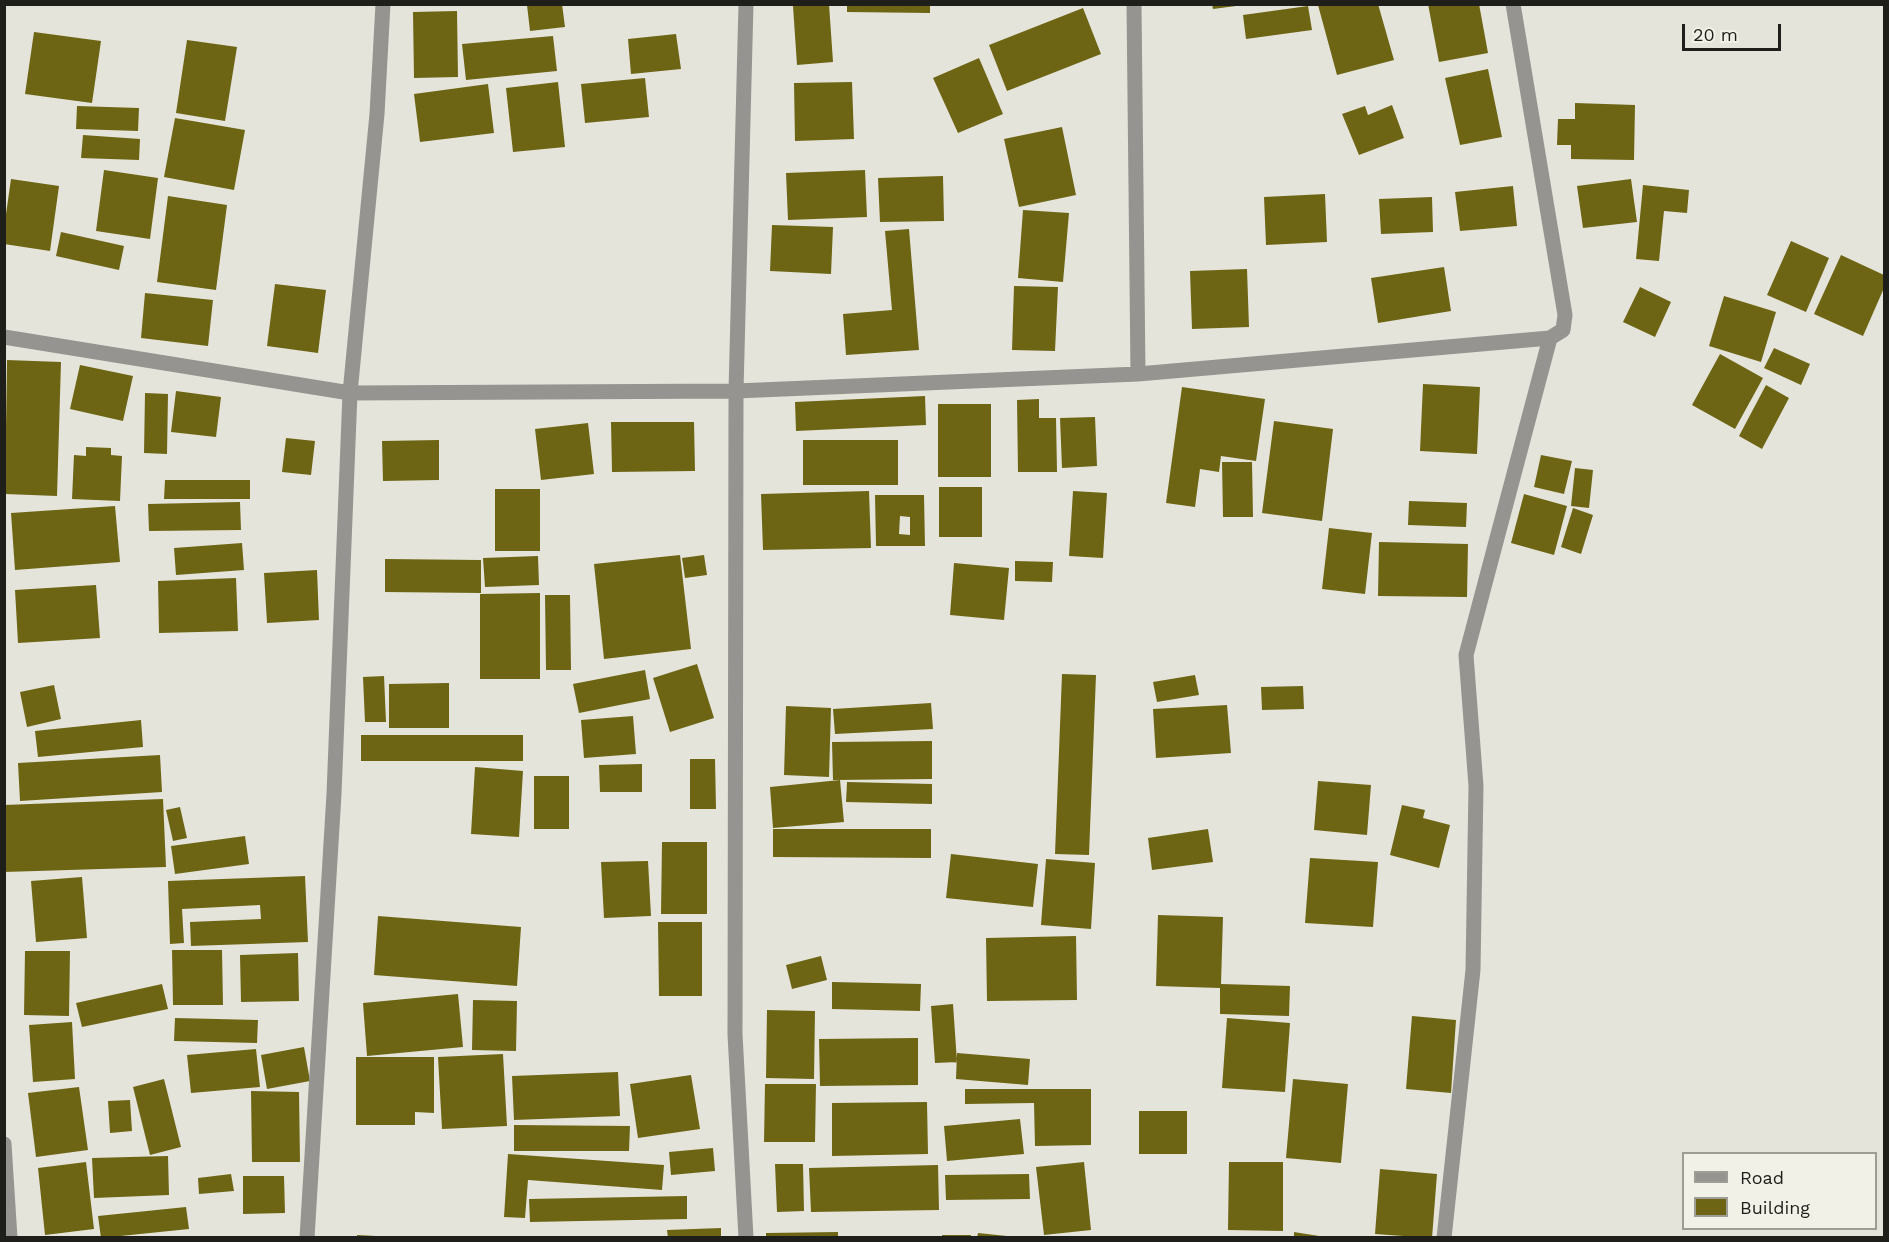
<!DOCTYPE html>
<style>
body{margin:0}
#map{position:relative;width:1889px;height:1242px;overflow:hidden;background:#e5e4da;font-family:"Work Sans",sans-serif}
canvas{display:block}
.frame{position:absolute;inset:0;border:6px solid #1e1e1b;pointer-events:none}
.legend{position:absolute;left:1682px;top:1152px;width:195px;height:78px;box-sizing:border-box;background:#f2f1e7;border:2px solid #9d9d95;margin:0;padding:8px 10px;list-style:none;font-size:18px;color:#1e1e1b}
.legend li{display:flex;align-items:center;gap:12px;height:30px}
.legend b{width:30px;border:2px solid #9d9d95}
.scale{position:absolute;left:1682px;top:24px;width:99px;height:27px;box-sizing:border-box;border:3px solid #1e1e1b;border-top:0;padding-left:8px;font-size:18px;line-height:21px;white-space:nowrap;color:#1e1e1b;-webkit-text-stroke:4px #f2f1e7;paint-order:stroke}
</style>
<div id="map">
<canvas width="1889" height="1242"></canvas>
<div class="frame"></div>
<ul class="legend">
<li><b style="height:8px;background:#959490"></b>Road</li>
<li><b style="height:16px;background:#6d6514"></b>Building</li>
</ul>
<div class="scale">20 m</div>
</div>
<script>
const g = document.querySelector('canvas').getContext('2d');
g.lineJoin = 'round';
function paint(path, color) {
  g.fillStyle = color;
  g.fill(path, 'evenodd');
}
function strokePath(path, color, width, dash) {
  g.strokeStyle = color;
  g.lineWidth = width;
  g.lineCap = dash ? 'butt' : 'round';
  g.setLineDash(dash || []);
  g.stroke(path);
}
paint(new Path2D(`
 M562 4 565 27 530 31 527 5Z
 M829 4 833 62 797 65 793 6Z
 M847 4H930V13L847 12Z
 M1212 4H1236V6L1213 9Z
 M1378 4 1394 60 1337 75 1318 5Z
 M1428 4H1479L1488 53 1439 62Z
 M1308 6 1312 30 1246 39 1243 15Z
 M1083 8 1101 54 1007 91 989 45Z
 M457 11 458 77 414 78 413 12Z
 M34 32 101 41 92 103 25 94Z
 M676 34 681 69 631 74 628 39Z
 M553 36 557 71 466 80 462 44Z
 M187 40 237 47 225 121 176 113Z
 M979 58 1003 114 958 133 933 78Z
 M1488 69 1502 137 1460 145 1445 78Z
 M645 78 649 117 585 123 581 84Z
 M558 82 565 147 513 152 506 88Z
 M852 82 854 139 795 141 794 83Z
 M488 84 494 133 420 142 414 94Z
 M1575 103 1635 105 1634 160 1571 159V145H1557L1558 119H1575Z
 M1392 105 1404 138 1359 155 1342 114 1365 106 1368 115Z
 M77 106 139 108 138 131 76 129Z
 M175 118 245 130 234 190 164 177Z
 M1062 127 1076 195 1019 207 1004 139Z
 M83 135 140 139 139 160 81 158Z
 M104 170 158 178 150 239 96 231Z
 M865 170 867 217 788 220 786 173Z
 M943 176 944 221 880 222 878 178Z
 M11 179 59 186 50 251 4 244V228Z
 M1631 179 1637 222 1583 228 1577 186Z
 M1643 185 1689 190 1687 213 1664 211 1659 261 1636 259Z
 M1513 186 1517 226 1460 231 1455 192Z
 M1325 194 1327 242 1266 245 1264 197Z
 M168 196 227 205 216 290 157 282Z
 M1432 197 1433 232 1381 234 1379 199Z
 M1023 210 1069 213 1063 282 1018 278Z
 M772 225 833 227 831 274 770 271Z
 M909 229 919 350 846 355 843 314 892 310 885 231Z
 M61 232 124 246 119 270 56 256Z
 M1791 241 1829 258 1806 312 1767 295Z
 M1841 255 1884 275V288L1863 336 1814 314Z
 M1444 267 1451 311 1378 323 1371 278Z
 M1247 269 1249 327 1192 329 1190 271Z
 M275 284 326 290 318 353 267 346Z
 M1014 286 1058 287 1055 351 1012 350Z
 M1640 287 1671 302 1655 337 1623 322Z
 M145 293 213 300 208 346 141 338Z
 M1724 296 1776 312 1761 362 1709 346Z
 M1774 348 1810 364 1801 385 1764 368Z
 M1720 354 1763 378 1735 429 1692 405Z
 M7 360 61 362 57 496 5 494Z
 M80 365 133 376 123 421 70 409Z
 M1423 384 1480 387 1477 454 1420 451Z
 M1766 385 1789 398 1762 449 1739 436Z
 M1182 387 1265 399 1256 461 1221 456 1219 472 1200 469 1195 507 1166 503Z
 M176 391 221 397 216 437 171 432Z
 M145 393 168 394 167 454 144 453Z
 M925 396 926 425 796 431 795 402Z
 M1039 399V418H1056L1057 472H1018L1017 400Z
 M938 404H991V477H938Z
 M1095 417 1097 466 1062 468 1060 418Z
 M1274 421 1333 429 1322 521 1262 513Z
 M611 422H694L695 471 612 472Z
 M588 423 594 474 541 480 535 429Z
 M286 438 315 441 311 475 282 472Z
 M439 440V480L383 481 382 441Z
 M803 440H898V485H803Z
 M86 447 111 448V455L122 456 120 501 72 499 74 455 86 456Z
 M1541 455 1572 461 1564 494 1534 487Z
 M1222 462H1252L1253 517H1223Z
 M1575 468 1593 470 1589 508 1571 506Z
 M165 480H250V499H164Z
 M939 487H982V537H939Z
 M495 489H540V551H495Z
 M869 491 871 548 763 550 761 494Z
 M1073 491 1107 493 1103 558 1069 556Z
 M1524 494 1567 506 1554 555 1511 543Z
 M875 495H924L925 546H876ZM900 516 910 517V535L899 534Z
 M1409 501 1467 503 1466 527 1408 525Z
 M240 502 241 530 149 531 148 504Z
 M115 506 120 562 15 570 11 513Z
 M1573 508 1593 515 1581 554 1561 547Z
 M1329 528 1372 533 1365 594 1322 589Z
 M1379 542 1468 544 1467 597 1378 596Z
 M242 543 244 570 176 575 174 548Z
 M680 555 691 649 604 659 594 564Z
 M704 555 707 575 685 578 682 558Z
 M538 556 539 585 485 587 483 558Z
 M385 559 481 560V593L385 592Z
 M1015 561 1053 562 1052 582 1015 581Z
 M954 563 1009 568 1004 620 950 615Z
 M317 570 319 620 267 623 264 573Z
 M236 578 238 631 159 633 158 581Z
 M96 585 100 638 18 643 15 590Z
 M540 593V679H480V594Z
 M545 595H570L571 670H546Z
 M697 664 714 718 670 732 653 678Z
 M645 670 650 699 579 713 573 684Z
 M1062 674 1096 675 1089 855 1055 854Z
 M1195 675 1199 695 1157 702 1153 682Z
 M384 676 386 722H365L363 677Z
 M449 683V728H389V684Z
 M54 685 61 719 27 727 20 692Z
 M1303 686 1304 709 1262 710 1261 687Z
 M931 703 933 729 835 734 833 709Z
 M1227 705 1231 753 1156 758 1153 709Z
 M786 706 831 708 829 777 784 775Z
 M633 716 636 754 584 758 581 720Z
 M141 720 143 747 38 757 35 731Z
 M361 735H523V761H361Z
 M932 741V779L833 780 832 742Z
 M160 755 162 792 20 801 18 763Z
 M690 759H715L716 809H690Z
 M642 764V792H600L599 765Z
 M475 767 523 771 519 837 471 834Z
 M534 776H569V829H534Z
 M840 780 844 822 773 828 770 787Z
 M1318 781 1371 785 1367 835 1314 830Z
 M847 782 932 784V804L846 802Z
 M163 799 166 867 4 872V805Z
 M1402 805 1425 810 1423 818 1450 825 1439 868 1390 855Z
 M180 807 187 838 173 841 166 810Z
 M773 829H931V858L773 857Z
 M1208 829 1213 862 1152 870 1148 838Z
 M245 836 249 864 175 874 171 846Z
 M662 842H707V914H661Z
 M951 854 1038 864 1033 907 946 898Z
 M1310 858 1378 862 1373 927 1305 923Z
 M1046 859 1095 863 1091 929 1041 925Z
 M648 861 651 916 604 918 601 862Z
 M305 876 308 942 191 946 190 922 261 919 260 905 182 909 184 943 170 944 168 881Z
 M82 877 87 938 36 942 31 881Z
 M1158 915 1223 917 1221 984 1290 986 1289 1016 1220 1014V988L1156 986Z
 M378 916 521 927 517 986 374 975Z
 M658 922H702V996H659Z
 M1076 936 1077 1000 987 1001 986 938Z
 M172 950H222L223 1005H173Z
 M25 951H70L69 1016 24 1015Z
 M298 953 299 1001 241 1002 240 955Z
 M821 956 827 980 792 989 786 965Z
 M832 982 921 984 920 1011 832 1009Z
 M162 984 168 1009 82 1027 76 1003Z
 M458 994 463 1047 367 1056 363 1003Z
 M473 1000 517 1001 516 1051 472 1050Z
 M953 1004 957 1062 935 1063 931 1006Z
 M767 1010 815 1011 814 1079 766 1078Z
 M1412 1016 1456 1020 1451 1093 1406 1089Z
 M175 1018 258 1020 257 1043 174 1041Z
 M1227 1018 1290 1023 1285 1092 1222 1088Z
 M72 1022 75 1079 33 1082 29 1025Z
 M918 1038V1085L820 1086 819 1039Z
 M304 1047 310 1081 267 1089 261 1055Z
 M256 1049 260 1087 191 1093 187 1055Z
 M957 1053 1030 1059 1028 1085 956 1079Z
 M503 1054 507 1126 442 1129 438 1057Z
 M356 1057H434V1113L415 1112V1125H356Z
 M618 1072 620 1116 514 1120 512 1076Z
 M691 1075 700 1129 638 1138 630 1084Z
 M164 1079 181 1147 150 1155 133 1087Z
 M1293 1079 1348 1084 1341 1163 1286 1158Z
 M765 1084H816L815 1142H764Z
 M79 1087 88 1150 36 1157 28 1093Z
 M965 1089H1091V1145L1035 1146 1034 1103 965 1104Z
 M251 1091 299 1092 300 1162H252Z
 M130 1100 132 1131 110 1133 108 1101Z
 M927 1102 928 1154 832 1156V1103Z
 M1139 1111H1187V1154H1139Z
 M1020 1119 1024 1154 947 1161 944 1126Z
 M514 1125 630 1126 629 1151H514Z
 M713 1148 715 1171 671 1175 669 1152Z
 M508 1154 664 1165 662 1190 528 1180 525 1218 504 1217Z
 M168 1156 169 1195 94 1198 92 1158Z
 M86 1162 94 1229 45 1235 38 1168Z
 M1084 1162 1091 1230 1044 1235 1036 1167Z
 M1229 1162H1283V1231L1228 1230Z
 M775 1164H803L804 1211 777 1212Z
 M938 1165 939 1210 811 1212 809 1168Z
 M1380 1169 1437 1174 1432 1238 1375 1234Z
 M231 1174 234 1191 199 1194 198 1178Z
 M1029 1174 1030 1199 946 1200 945 1175Z
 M243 1176H284L285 1213 243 1214Z
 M687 1196V1219L530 1222 529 1199Z
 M186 1207 189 1229 101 1238 98 1216Z
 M721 1228V1238H668L667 1230Z
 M838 1232V1238H766V1233Z
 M1294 1232 1319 1236V1238H1294Z
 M978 1233 1007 1236V1238H977Z
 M357 1235 376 1236V1238H357Z
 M942 1235H971V1238H942Z`), '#6d6514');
strokePath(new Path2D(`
 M1134 4 1138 374
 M4 337 350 393 736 391 1138 374 1550 338 1563 330 1565 315 1513 4
 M4 1144 10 1238
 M307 1238 334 794 350 393 377 114 383 4
 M746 1238 735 1034 736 391 746 4
 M1444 1238 1473 970 1476 786 1466 655 1550 338`), '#959490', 15);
</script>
